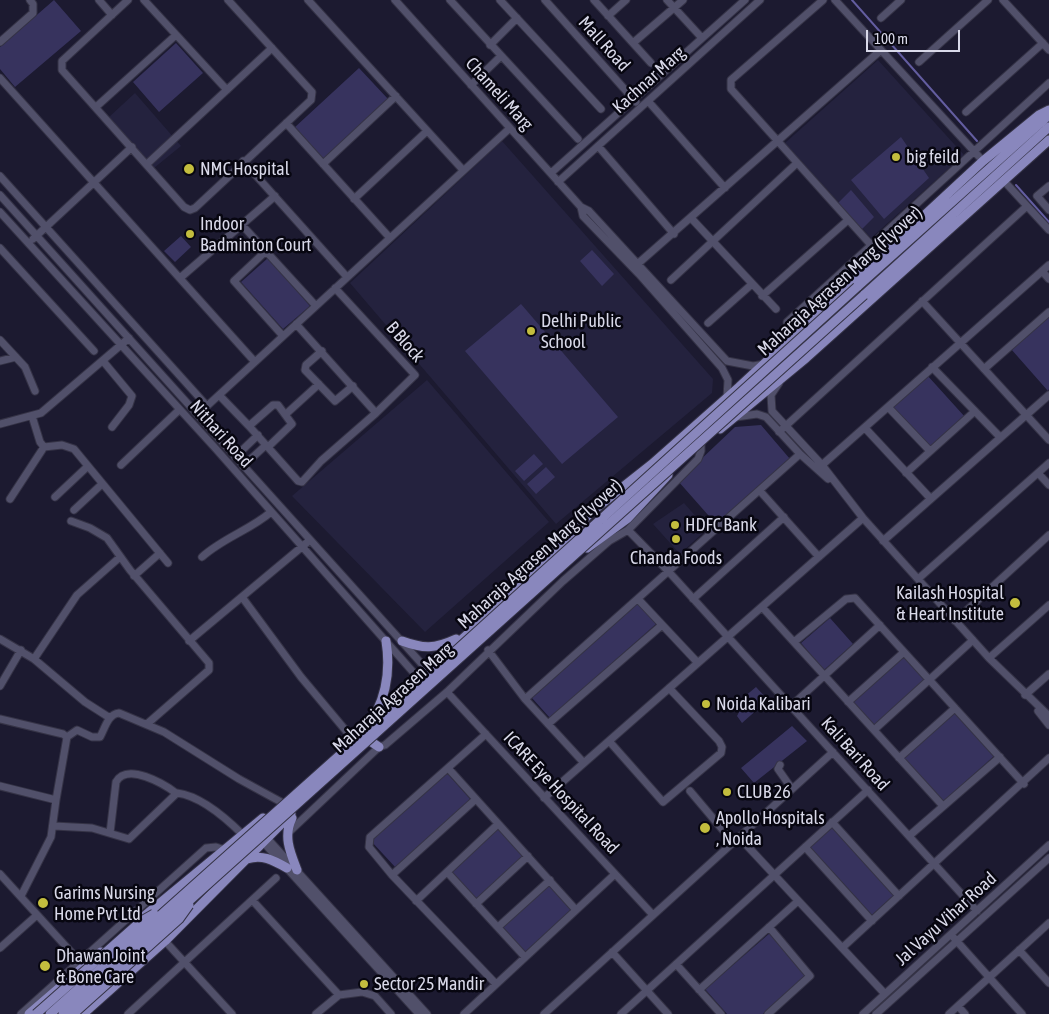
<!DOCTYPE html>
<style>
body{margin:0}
#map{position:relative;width:1049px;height:1014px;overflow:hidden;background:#1c1a30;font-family:"Asap Condensed",sans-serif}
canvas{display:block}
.scale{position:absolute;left:866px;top:30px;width:94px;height:22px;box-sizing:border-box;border:2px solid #d9d9e9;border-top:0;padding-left:6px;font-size:15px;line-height:18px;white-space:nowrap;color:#d9d9e9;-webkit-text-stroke:4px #070610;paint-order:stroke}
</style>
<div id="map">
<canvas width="1049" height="1014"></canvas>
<div class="scale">100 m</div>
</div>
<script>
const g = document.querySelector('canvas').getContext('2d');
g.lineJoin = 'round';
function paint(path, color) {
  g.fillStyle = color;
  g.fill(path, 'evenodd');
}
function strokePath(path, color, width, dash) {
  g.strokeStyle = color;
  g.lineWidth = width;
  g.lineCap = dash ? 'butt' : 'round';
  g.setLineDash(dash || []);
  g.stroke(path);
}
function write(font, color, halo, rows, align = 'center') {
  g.font = font + ' "Asap Condensed",sans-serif';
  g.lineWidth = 5;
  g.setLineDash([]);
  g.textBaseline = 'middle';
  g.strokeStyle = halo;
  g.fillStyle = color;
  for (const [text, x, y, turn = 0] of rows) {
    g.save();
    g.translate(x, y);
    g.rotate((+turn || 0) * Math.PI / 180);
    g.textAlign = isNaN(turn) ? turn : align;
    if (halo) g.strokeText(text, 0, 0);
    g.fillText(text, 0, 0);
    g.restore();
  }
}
paint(new Path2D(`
 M878 60 964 155 871 238 785 143Z
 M135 93 181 146 154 168 108 118Z
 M502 141 713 379 712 393 556 524 350 283Z
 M427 380 549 522 425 632 292 496Z
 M684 503 707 529 680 554 653 524Z`), '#24223e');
paint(new Path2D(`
 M54 0 81 31 15 87 0 69V47Z
 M176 43 203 73 159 112 133 82Z
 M359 68 388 99 323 159 294 128Z
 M901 137 929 178 884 219 851 180Z
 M851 190 874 217 861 230 838 203Z
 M181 236 191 247 175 262 164 251Z
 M592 250 614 274 602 286 580 261Z
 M268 258 310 306 283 329 241 282Z
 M521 304 618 417 562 464 465 351Z
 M1049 316V389L1048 391 1011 349Z
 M927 375 965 417 928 450 891 408Z
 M761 425 790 459 716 524 678 481 735 427Z
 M534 454 543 464 524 481 515 471Z
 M546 467 555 477 536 494 527 484Z
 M638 603 656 624 550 718 532 698Z
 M830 618 853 644 824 670 801 643Z
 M904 656 925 679 874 725 853 702Z
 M756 687 768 700 742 723 737 716 740 710 737 707 740 705 738 702Z
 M954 711 994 756 943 802 902 757Z
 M792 726 807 741 754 783 741 768Z
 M446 772 471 800 396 868 371 841Z
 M833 827 895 894 872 915 810 847Z
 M499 828 524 856 476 900 451 872Z
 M549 885 572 909 525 952 503 927Z
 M770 933 807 975 763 1014H727L705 989Z`), '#37335e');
strokePath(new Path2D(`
 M852 0 977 141
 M1016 185 1049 222`), '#635da0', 2);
const minor = new Path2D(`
 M99 0 112 15
 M128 0 62 61V70L184 207 190 210 195 208 311 100 312 92 228 0
 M144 0 227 90
 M308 0 463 170
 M395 0 581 207 589 211 727 361 753 366 765 364
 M450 0 578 139
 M500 0 601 109
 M545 0 636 102
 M594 0 651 63
 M667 0 702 38
 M823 0 731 80V89L871 245
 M835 0 983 161
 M1003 0 1049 50
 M608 16 626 0
 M881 18 901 0
 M0 42 33 13V4L30 0
 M633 43 683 0
 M490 45 517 18
 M919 62 988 0
 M0 78 255 362
 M471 85 501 56
 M648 101 725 188
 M96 107 176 35
 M966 112 1043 43
 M286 123 390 238
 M598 146 674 234
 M243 161 347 277
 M147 164 272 48
 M323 164 396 96
 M551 173 745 0
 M0 176 207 406 510 128
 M1004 181 1049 230
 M558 182 760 0
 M1049 186 1037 196 1049 210
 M0 195 430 673
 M354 199 427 131
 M581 207 583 216 639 274 722 368 728 380 727 398
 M0 212 216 449 421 681
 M691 218 776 309
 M242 225 316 306
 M33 239 132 147
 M0 248 94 351
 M266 251 234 281 283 336
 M633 268 881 50
 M1042 271 1049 279
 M180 278 275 196
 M671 280 797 163
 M762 296 848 220
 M922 301 1049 440
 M708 323 752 284
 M296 324 376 413
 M0 340 25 367 35 391
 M322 351 306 365 305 370 335 401 353 386
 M804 356 790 340 787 322 1049 83
 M0 361 16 357
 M103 361 132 396 129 405 112 427
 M932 367 1000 437
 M984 369 1049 312
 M779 383 771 395 772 411 822 465 863 518 989 658 1049 716
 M219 395 249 426 298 481 302 482 321 461 376 413 415 375 335 288
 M888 407 930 451
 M286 414 319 384
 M32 416 40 442 44 447 62 445 74 449 168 563
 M736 417 757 414 766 417 800 454 828 479
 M0 424 41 413 129 338
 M249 426 273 405H278L292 424 268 447
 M865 428 931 499
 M779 432 1027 206
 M235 457 258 435
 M121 465 179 410
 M822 465 1049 265
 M243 466 266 445
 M906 473 975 411
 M1038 473 1049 485
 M760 491 819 557
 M55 497 88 466
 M10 499 44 447
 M74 510 102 484
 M71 521 90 528 107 538 130 570 209 663V670L147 724
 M628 530 669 572 977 911
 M883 541 1049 395
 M202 557C223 538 250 530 271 512
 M134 576 160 553
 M918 579 1049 463
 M242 597 301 677 352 738
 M638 599 698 663
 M693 599 784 517
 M762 607 943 806
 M955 621 1049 535
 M0 639 34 659 85 702 110 718
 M189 641 310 540
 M794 642 846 599 855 598 1024 784
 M488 650 525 699 584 763
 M989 658 1049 605
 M34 659 77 595 120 557
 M0 686 21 650
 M447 692 653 915
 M1025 695 1049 674
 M525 699 800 454
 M848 702 904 652
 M791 706 880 625
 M1038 711 1049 725
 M0 719 63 734 67 737 56 800
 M548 724 662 625
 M874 730 973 640
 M486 734 370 837 369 847 392 875 496 984
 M67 737 77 730 92 737H100C105 728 108 714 119 713L164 732 239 779 281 802
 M609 741 663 802 721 753 722 747 719 741 669 688
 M899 758 955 708
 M780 765 778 769 792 789
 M448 768 576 910
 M0 786 56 800 51 837 21 896
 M690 791 733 842
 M544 798 863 518
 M832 822 899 896
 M54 826 92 828 129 839 177 793C201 796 227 819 243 835
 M110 833 116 782C127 762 164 784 176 793
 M288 833 379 747 385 745 447 692 563 581 609 541 628 530 698 459 701 451V444
 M909 836 1000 757
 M739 837 885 994
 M267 838 427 1014
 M263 842 419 1014
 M805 847 872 921
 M447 872 525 957
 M0 874 82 964
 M392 875 476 799
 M253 901 339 995
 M416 901 498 824
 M476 904 528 856
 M498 927 550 880
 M954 938 1022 1014
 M165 941 232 1014
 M0 948 37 915
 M842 948 1049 758
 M1019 950 1049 983
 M612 952 668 1014
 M676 964 721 1014
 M699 990 798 901
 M958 1006 965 1014
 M21 1014 206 848 216 847 225 850
 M128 1014 276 878
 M316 1014 339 995 362 992 375 996 391 1014
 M464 1014 615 874
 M544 1014 833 752
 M621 1014 868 790
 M768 1014 810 976 769 927
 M863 1014 1049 845
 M876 1014 1049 858
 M949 1014 1049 923`);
const major = new Path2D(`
 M857 287 1049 115
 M864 295 1049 127
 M720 429 806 358 1049 140
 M587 548 628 518 668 475
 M402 641C424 649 434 649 456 639
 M377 711C388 688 390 666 386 641
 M370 741 379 747
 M343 746 528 580 590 513 652 464 739 387 983 161 1039 115 1049 110
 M292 818C283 836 290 852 297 870
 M247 859C262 854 273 860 287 868
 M142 918 263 818
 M29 1014 101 952
 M83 1014 165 941 291 814`);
strokePath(minor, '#353346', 9);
strokePath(major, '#353346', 11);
strokePath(minor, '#51506a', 7);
strokePath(major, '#8987bd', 9);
const majorBridge = new Path2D(`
 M36 1014 140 922 154 914
 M50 1014 417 686 857 287
 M63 1014 864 295
 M73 1014 179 919 189 905`);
strokePath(majorBridge, '#353346', 11, []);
strokePath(majorBridge, '#8987bd', 9);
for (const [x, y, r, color] of [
 [896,157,5,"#c3bd3e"],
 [189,169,6,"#c3bd3e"],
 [190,234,5,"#c3bd3e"],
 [531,331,5,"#c3bd3e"],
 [675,525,5,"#c3bd3e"],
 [676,539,5,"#c3bd3e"],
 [1015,603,6,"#c3bd3e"],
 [706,704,5,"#c3bd3e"],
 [727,792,5,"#c3bd3e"],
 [705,828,6,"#c3bd3e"],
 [43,903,6,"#c3bd3e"],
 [45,966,6,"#c3bd3e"],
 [364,984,5,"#c3bd3e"]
]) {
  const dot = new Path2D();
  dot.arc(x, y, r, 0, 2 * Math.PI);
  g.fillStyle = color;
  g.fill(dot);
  strokePath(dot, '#070610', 2);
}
write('18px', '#d9d9e9', '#070610', [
 ["Mall Road",604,44,48],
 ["Kachnar Marg",649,80,-42],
 ["Chameli Marg",499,94,48],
 ["Maharaja Agrasen Marg (Flyover)",840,281,-42],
 ["B Block",405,342,49],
 ["Nithari Road",221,434,48],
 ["Maharaja Agrasen Marg (Flyover)",540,554,-42],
 ["Maharaja Agrasen Marg",393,698,-42],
 ["Kali Bari Road",855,754,48],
 ["ICARE Eye Hospital Road",561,793,47],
 ["Jal Vayu Vihar Road",946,919,-42]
]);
write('18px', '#d9d9e9', '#070610', [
 ["big feild",906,157],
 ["NMC Hospital",200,169],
 ["Indoor",200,224],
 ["Badminton Court",200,245],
 ["Delhi Public",541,321],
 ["School",541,342],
 ["HDFC Bank",685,525],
 ["Chanda Foods",676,558,"center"],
 ["Kailash Hospital",1004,593,"right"],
 ["& Heart Institute",1004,614,"right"],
 ["Noida Kalibari",716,704],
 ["CLUB 26",737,792],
 ["Apollo Hospitals",716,818],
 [", Noida",716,839],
 ["Garims Nursing",54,893],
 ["Home Pvt Ltd",54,914],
 ["Dhawan Joint",56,956],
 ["& Bone Care",56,977],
 ["Sector 25 Mandir",374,984]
], 'left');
</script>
